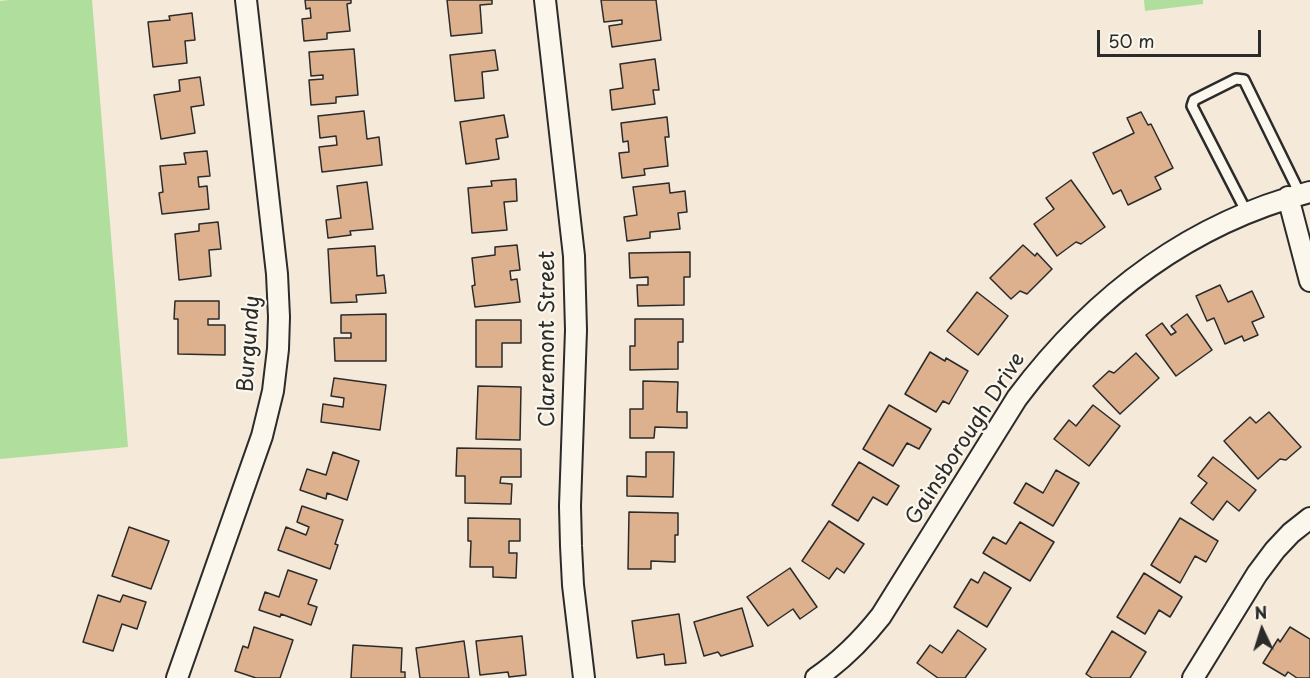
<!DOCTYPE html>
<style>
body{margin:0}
#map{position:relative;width:1310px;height:678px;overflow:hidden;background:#f5e9d9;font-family:"Playpen Sans",sans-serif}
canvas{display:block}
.north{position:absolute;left:1232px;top:600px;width:60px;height:60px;-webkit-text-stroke:4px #fbf7ec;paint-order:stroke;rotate:356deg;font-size:16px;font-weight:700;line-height:24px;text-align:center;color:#2b2b2b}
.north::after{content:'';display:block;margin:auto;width:21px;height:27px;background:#2b2b2b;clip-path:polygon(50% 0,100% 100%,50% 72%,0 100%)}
.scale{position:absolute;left:1097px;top:30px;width:164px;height:27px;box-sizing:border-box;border:3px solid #2b2b2b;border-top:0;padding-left:8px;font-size:18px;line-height:21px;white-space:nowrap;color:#2b2b2b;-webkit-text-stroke:4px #fbf7ec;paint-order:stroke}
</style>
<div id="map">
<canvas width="1310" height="678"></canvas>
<div class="north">N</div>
<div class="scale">50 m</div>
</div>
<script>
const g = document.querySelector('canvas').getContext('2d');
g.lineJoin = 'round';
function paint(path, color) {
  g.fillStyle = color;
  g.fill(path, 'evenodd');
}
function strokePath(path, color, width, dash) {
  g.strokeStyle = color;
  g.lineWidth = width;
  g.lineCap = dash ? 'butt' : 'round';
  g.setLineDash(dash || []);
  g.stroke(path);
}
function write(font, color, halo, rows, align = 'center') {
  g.font = font + ' "Playpen Sans",sans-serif';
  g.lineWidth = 4.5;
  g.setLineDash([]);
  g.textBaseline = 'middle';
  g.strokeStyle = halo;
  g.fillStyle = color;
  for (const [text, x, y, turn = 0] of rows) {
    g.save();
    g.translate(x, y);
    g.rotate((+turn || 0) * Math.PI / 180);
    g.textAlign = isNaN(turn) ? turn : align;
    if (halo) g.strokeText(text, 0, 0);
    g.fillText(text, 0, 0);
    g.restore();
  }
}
paint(new Path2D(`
 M9 0H92L128 447 0 459V1Z
 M1144 0H1203V4L1145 11Z`), '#b0de9c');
const building = new Path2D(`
 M305 0H351V3L347 4 350 31 327 33V39L304 41 302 19 311 18 310 8 306 9Z
 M447 0H492V4L480 5 482 33 451 36Z
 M601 0H656L661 40 612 47 609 26 622 24V20L604 22Z
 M192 13 195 40 185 41 187 63 153 67 148 22 170 20 169 16Z
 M354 49 358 95 336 97V103L311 105 309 80 323 79V75L311 76 309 52Z
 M495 50 498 70 482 72 484 98 455 101 450 55Z
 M655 59 659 90H653L655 104 612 110 610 90 623 88 620 64Z
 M200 77 204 105 191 107 195 133 161 139 154 95 180 91 179 80Z
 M364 111 367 139 379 137 382 165 322 172 319 147 337 145 336 136 320 138 318 116Z
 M1141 112 1148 125 1151 124 1173 168 1155 177 1161 189 1128 205 1121 190 1113 194 1093 153 1134 133 1127 118Z
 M504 115 508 137 496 139 499 159 466 164 460 122Z
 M667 117 669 137H665L668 166 644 169 645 175 622 178 619 153 629 152 628 141 623 142 621 123Z
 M207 151 210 176 198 177 199 187 207 186 209 209 162 214 159 193 163 192 160 166 186 164 184 153Z
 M516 179 517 201 504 202 507 230 472 233 468 188 492 186 491 181Z
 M1071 180 1105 227 1081 244 1076 242 1057 256 1034 224 1054 209 1046 198Z
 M367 182 373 229 350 231 351 235 328 238 326 220 341 218 337 186Z
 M669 183 670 193 685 191 687 212 678 213 680 229 650 232V238L627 241 624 217 637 215 633 187Z
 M218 222 221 249 209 250 211 276 179 280 175 234 199 231V224Z
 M517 245 520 270 510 271 511 280 517 279 520 302 475 307 472 286 475 285 472 258 495 255V247Z
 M1023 245 1035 256 1037 253 1052 269 1027 294 1020 291 1011 299 990 278Z
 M375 246 377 276 384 275 386 293 356 295 357 302 331 303 328 249Z
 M690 252V277H684V305L638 306 637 285H648V277L630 278 629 253Z
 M1220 285 1228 302 1252 291 1264 317 1252 322 1258 335 1244 341 1242 336 1225 344 1214 318 1207 321 1196 296Z
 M977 292 1008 316 978 355 947 331Z
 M175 301H219V319H208V325H225V355L178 354V319H174Z
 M386 314V361H335L334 338H351V333H341V315Z
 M1187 314 1212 350 1176 376 1146 335 1162 323 1171 335 1176 332 1171 326Z
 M635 319H683V342H678V369L630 370V346H635Z
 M476 320H521V343H502V367H476Z
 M930 352 945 361 946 358 968 371 949 404 943 401 936 412 905 394Z
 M1136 353 1159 378 1120 414 1093 386 1109 371 1114 373Z
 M334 378 386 385 380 430 321 422 323 404 343 407 344 398 331 396Z
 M643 381 678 382 677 412H687V428L655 427 654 438H630V409H643Z
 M478 386 521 387 520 440 476 439Z
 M889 405 931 429 919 449 907 443 893 466 863 449Z
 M1093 405 1120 426 1089 466 1054 439 1069 420 1076 426Z
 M1269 412 1301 447 1286 460 1280 459 1258 479 1224 441 1250 417 1256 423Z
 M457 448 521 449V477H501L500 483 512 484 511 504 465 503V476H456Z
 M333 452 359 461 347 500 327 493 326 499 300 490 307 469 326 475Z
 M646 452H674L673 497 627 496V476L646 477Z
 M1213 457 1256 490 1239 511 1227 501 1213 520 1191 503 1207 483 1198 476Z
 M859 462 899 486 887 505 873 497 858 521 832 505Z
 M1056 470 1079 483 1053 526 1014 503 1026 483 1043 493Z
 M302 506 343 520 335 544 338 545 330 569 278 550 286 527 306 535 309 527 297 522Z
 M629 512 678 513V535H675V562L651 561V569H628Z
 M468 518 520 519V541H509V553H517L516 578 493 577V567H470L471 541H468Z
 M1180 518 1218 541 1206 562 1195 556 1180 583 1151 565Z
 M829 521 864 544 844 573 837 568 829 579 802 561Z
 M1020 522 1054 542 1030 581 983 553 993 537 1006 544Z
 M129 527 169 541 151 589 112 576Z
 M790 568 817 607 800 619 793 609 768 626 747 597Z
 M288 570 317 580 308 604 317 607 311 625 281 614 280 617 259 610 265 592 279 597Z
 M984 572 1011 588 987 627 954 607 971 579 978 583Z
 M1144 573 1182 597 1170 617 1159 610 1145 634 1117 617Z
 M98 595 120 602 123 595 146 602 137 629 122 624 113 651 83 642Z
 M742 608 753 646 721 656 718 652 704 656 694 622Z
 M679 614 686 663 665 665 664 654 637 658 632 621Z
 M254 627 293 640 280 678H256L235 671 243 646 248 648Z
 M1290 627 1310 639V678H1297L1288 672 1285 676 1263 663 1278 639 1280 642Z
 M958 630 986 649 965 678H938L917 663 930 645 942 653Z
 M1112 631 1146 652 1130 678H1092L1086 674Z
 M522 636 526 675 509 677 508 672 480 675 476 641Z
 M464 641 469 678H420L416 648Z
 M353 645 402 648 401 672H405V678H351Z`);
paint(building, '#ddb08e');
strokePath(building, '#2b2b2b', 1.5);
const lane = new Path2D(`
 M1247 213 1192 106 1194 100 1236 79 1244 80 1300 194`);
const street = new Path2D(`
 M545 0 574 256 576 330 570 506 571 546 573 585 584 678
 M1288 197 1310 281
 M177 678 262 436 273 391 278 349 279 317 277 274 246 0
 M816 678C841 661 862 640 881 616L1017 398C1092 298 1187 224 1310 192
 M1193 678 1257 574 1275 550 1291 533 1310 518`);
strokePath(lane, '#2b2b2b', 14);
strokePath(street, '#2b2b2b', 24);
strokePath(lane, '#fbf7ec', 9);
strokePath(street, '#fbf7ec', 20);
write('21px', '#2b2b2b', '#fbf7ec', [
 ["Claremont Street",548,339,-90],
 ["Burgundy",250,344,-86],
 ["Gainsborough Drive",966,439,-57]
]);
</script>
